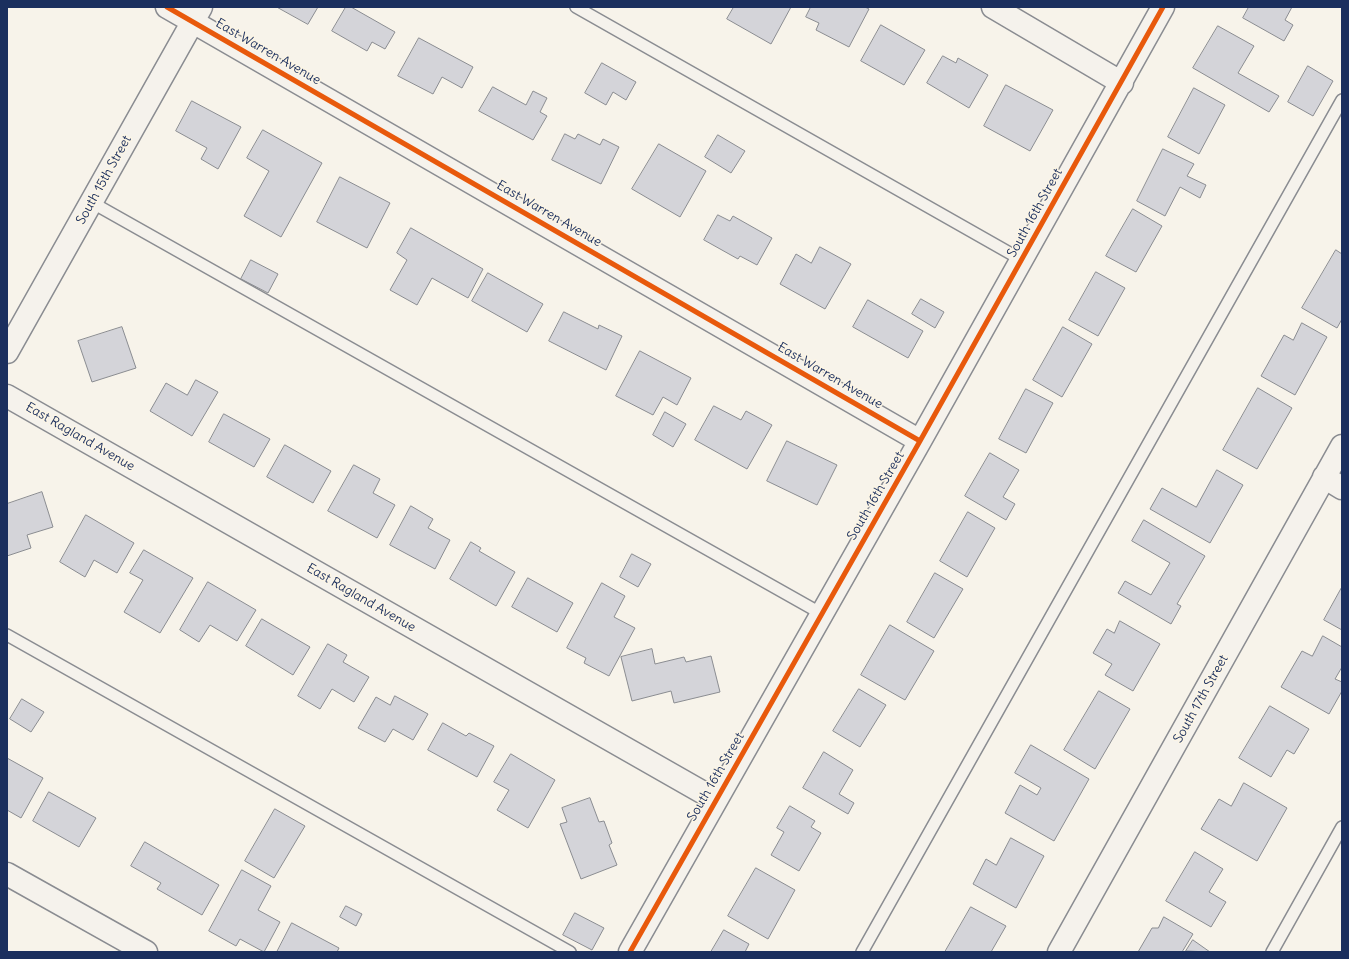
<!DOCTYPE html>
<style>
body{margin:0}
#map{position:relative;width:1349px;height:959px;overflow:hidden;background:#f7f3ea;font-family:Delius,sans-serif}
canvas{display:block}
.frame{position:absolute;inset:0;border:8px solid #1b2f5e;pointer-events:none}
</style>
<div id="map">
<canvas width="1349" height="959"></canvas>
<div class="frame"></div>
</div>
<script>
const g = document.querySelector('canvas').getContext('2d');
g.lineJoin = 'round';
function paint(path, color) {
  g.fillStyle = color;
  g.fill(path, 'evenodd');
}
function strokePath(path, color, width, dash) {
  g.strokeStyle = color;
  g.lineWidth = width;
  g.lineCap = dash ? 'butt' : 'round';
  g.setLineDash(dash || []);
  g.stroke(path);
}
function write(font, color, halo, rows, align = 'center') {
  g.font = font + ' Delius,sans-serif';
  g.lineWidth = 3;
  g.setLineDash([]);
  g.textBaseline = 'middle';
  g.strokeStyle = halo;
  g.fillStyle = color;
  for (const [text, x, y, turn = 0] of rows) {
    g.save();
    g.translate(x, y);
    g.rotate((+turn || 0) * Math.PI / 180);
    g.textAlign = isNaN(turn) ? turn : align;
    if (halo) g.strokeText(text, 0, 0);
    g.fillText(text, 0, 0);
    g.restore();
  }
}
const building = new Path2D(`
 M277 7H318L308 24Z
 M346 7H351L395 32 385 49 372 42 367 51 332 31Z
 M734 7H791L771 44 727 19Z
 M811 7H865L869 9 849 47 816 30 819 23 806 17Z
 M1249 7H1292L1285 20 1293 25 1284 41 1243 18Z
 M881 25 925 50 904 85 861 61Z
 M1218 26 1254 46 1238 73 1279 96 1269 112 1193 68Z
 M419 38 473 67 462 88 442 77 433 94 398 76Z
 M943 56 956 63 958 58 988 75 969 108 927 83Z
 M602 63 636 82 626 100 613 92 606 105 585 93Z
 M1308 66 1333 81 1313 116 1288 102Z
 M1006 85 1053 110 1030 151 984 126Z
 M493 87 526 105 533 91 547 98 540 112 547 116 533 140 479 111Z
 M1194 88 1225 105 1199 154 1168 137Z
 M192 101 241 127 218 169 201 159 207 148 176 131Z
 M263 130 322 163 281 237 244 216 269 171 247 158Z
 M565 134 575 139 578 134 600 145 603 139 619 147 601 184 552 160Z
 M718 135 745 151 731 173 705 157Z
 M659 144 706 171 680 217 632 189Z
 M1163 149 1194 164 1187 176 1206 185 1200 198 1180 187 1165 216 1137 201Z
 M340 177 390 203 367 248 317 222Z
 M1133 209 1162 226 1136 272 1106 256Z
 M718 215 730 221 733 216 772 238 757 265 740 256 738 259 704 240Z
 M411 228 483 269 468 298 432 278 417 305 390 290 407 260 397 253Z
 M820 247 851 264 825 309 780 284 796 254 811 263Z
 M1336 250 1342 254V319L1337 328 1302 308Z
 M251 260 278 274 268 293 241 279Z
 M1096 272 1125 288 1098 336 1069 320Z
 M488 273 543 304 527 332 472 301Z
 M921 299 944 312 935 328 912 314Z
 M868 300 923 331 908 358 853 327Z
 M564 312 598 329 599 325 622 336 606 370 549 341Z
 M1302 323 1327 337 1295 395 1261 376 1284 335 1293 340Z
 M122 327 136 368 92 382 78 341Z
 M1063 327 1092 344 1062 397 1033 380Z
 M640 351 691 378 677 405 663 397 653 415 616 396Z
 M196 380 218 392 192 436 150 411 166 383 187 395Z
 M1258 388 1292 408 1257 469 1223 450Z
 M1026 389 1053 403 1026 453 999 439Z
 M714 406 741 420 746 411 772 425 747 469 695 440Z
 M665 412 686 424 673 447 653 435Z
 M224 414 270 439 254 467 209 442Z
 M787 441 837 465 817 505 767 481Z
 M285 445 331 471 313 503 267 477Z
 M990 453 1019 470 1003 497 1015 504 1006 520 965 496Z
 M354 465 380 479 373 493 395 505 377 538 328 511Z
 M1217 470 1243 485 1210 543 1150 509 1162 488 1196 507Z
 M42 492 53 527 27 535 31 548 7 556V504Z
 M411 506 433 519 428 528 450 540 435 569 390 545Z
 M968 512 995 528 967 577 940 561Z
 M86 515 134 543 117 573 94 560 85 577 60 562Z
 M1144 520 1205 556 1177 604 1181 606 1171 624 1118 593 1125 581 1151 595 1170 563 1132 541Z
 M471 542 481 548 479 551 515 572 496 606 450 579Z
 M144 550 193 578 160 633 124 612 143 580 130 573Z
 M632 554 651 564 638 587 620 577Z
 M935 573 963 589 934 638 907 622Z
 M528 578 573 603 557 632 512 607Z
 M208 582 256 610 237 641 210 625 199 642 180 630Z
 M602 583 625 596 614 617 635 628 609 676 584 663 586 658 567 648Z
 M1342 587V630L1324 620Z
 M262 619 310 647 293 675 246 646Z
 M1120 621 1160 644 1133 691 1105 675 1112 664 1093 653 1107 629 1114 633Z
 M890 625 934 651 905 700 861 675Z
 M1323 636 1342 647V667L1335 679 1342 682V691L1329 714 1281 687 1302 651 1312 656Z
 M328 644 347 655 343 662 369 677 354 702 332 689 320 709 298 696Z
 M652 649 655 664 684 657 686 662 711 656 720 692 674 703 671 691 632 701 621 657Z
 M859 689 886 705 860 747 833 731Z
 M1099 691 1130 709 1095 769 1064 750Z
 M395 696 428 714 413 740 393 729 385 742 358 728 376 697 390 705Z
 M22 699 44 712 31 732 10 719Z
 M1270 706 1309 729 1294 754 1287 750 1271 777 1239 758Z
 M443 723 466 736 469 733 494 746 477 777 428 750Z
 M1031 745 1089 779 1054 841 1005 813 1020 785 1037 795 1041 788 1015 773Z
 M824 752 853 770 839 794 854 803 848 814 803 788Z
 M511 754 555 780 528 828 497 810 509 790 494 782Z
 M7 758 43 778 21 818 7 810Z
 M1244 783 1287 808 1257 861 1201 829 1219 799 1231 806Z
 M49 792 96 818 79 847 33 821Z
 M590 798 599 822 604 821 612 843 609 845 617 865 581 879 560 824 567 822 562 808Z
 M790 806 815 821 811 827 821 833 799 871 771 855 784 832 777 828Z
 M275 809 305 826 274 878 245 861Z
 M1011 838 1044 856 1016 908 973 884 986 859 996 865Z
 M145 842 219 885 202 915 157 889 161 883 131 866Z
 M1195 852 1223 869 1209 892 1226 902 1211 927 1166 901Z
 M756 868 795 890 768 939 728 916Z
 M242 870 271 886 258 910 280 922 264 952 240 939 236 946 209 931Z
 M346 906 362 914 356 926 340 917Z
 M971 907 1006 926 991 952H945Z
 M575 913 604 928 592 950 563 935Z
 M1164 917 1193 934 1182 952H1138L1152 928H1158Z
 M292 923 339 948 337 952H277Z
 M724 930 749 944 745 952H711Z
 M1193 940 1210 952 1186 951Z`);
paint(building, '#d4d4d9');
strokePath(building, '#8a8c91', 1);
const lane = new Path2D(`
 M576 7 1022 260
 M91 202 822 614
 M7 635 570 952
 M862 952 1342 100
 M1272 952 1342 827`);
const street = new Path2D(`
 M167 7 920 441
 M993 7 1122 83
 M7 352 201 7
 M7 396 716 800
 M1324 477 1342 488
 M630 952 920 441 1163 7
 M1059 952 1342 446`);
const secondary = new Path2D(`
 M7 874 146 952`);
strokePath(lane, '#8a8c91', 14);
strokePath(street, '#8a8c91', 25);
strokePath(secondary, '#8a8c91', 25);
strokePath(lane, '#f5f2ec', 11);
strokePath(street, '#f5f2ec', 22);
strokePath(secondary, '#f5f2ec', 22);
strokePath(new Path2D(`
 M167 7 920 441
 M630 952 920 441 1163 7`), '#e8590c', 5);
write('13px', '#1b2f5e', '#fcf5e5', [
 ["East Warren Avenue",268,52,30],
 ["South 15th Street",104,180,-61],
 ["South 16th Street",1035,213,-61],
 ["East Warren Avenue",549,214,30],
 ["East Warren Avenue",830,376,30],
 ["East Ragland Avenue",80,437,30],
 ["South 16th Street",876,496,-60],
 ["East Ragland Avenue",361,598,30],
 ["South 17th Street",1201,699,-61],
 ["South 16th Street",716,777,-60]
]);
</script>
